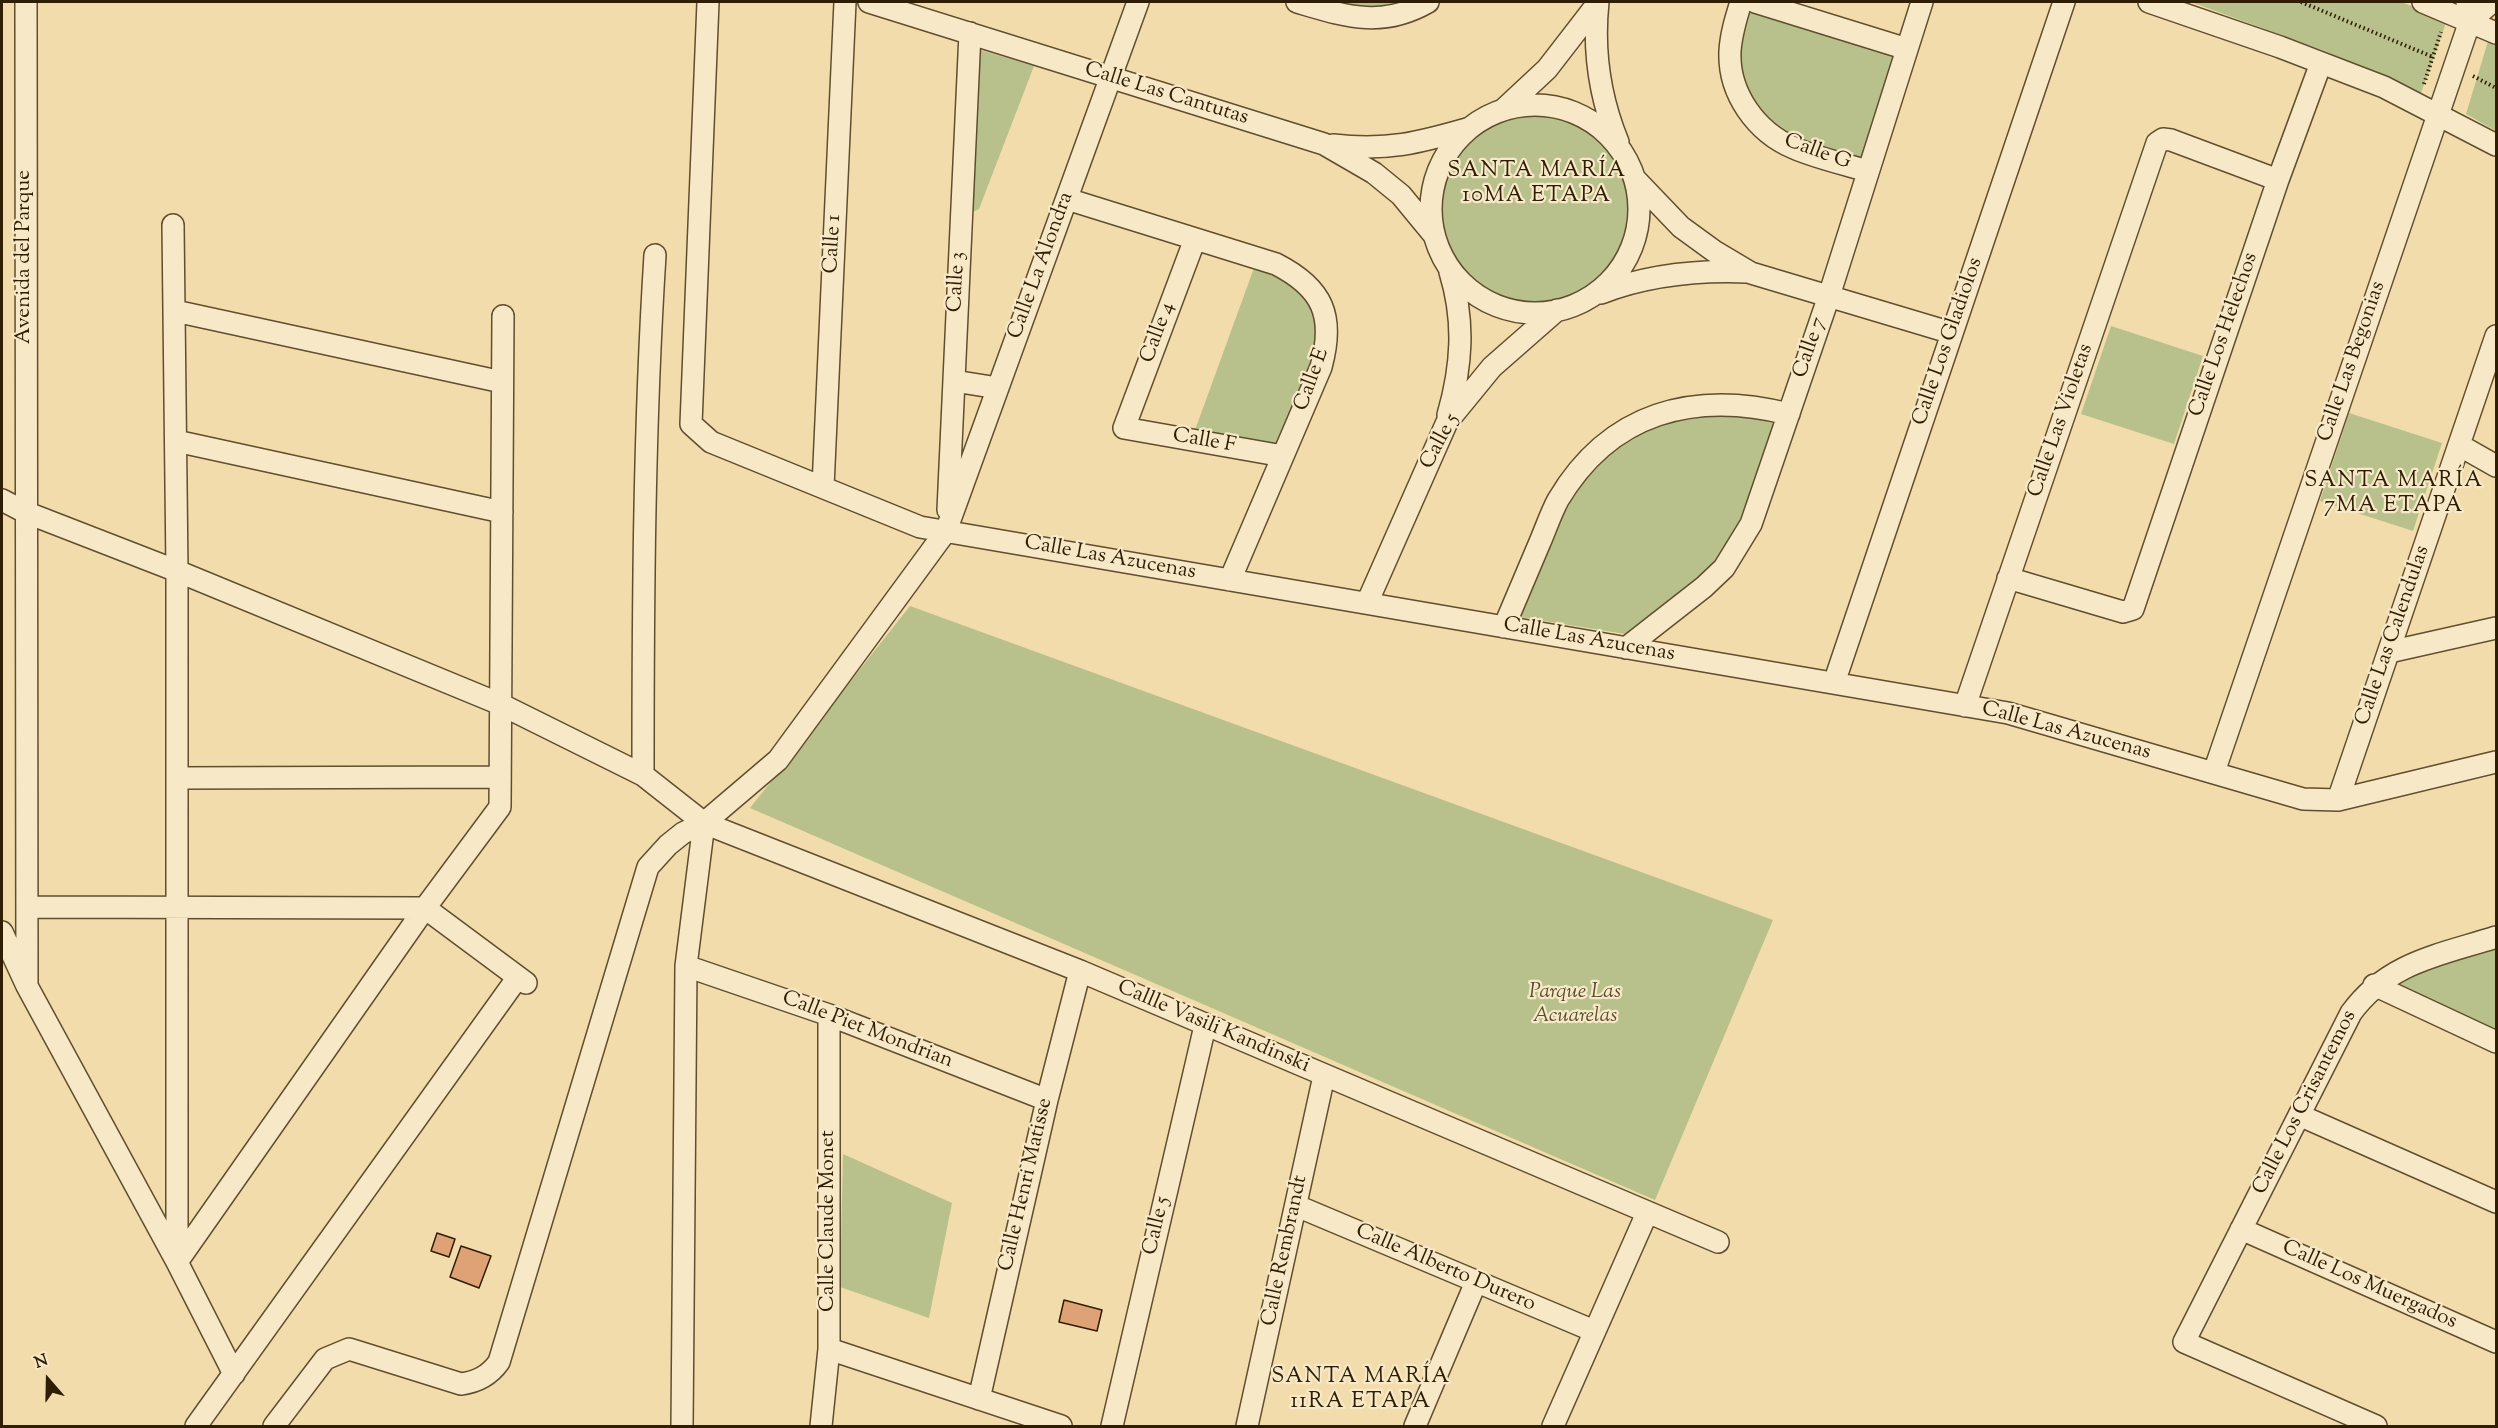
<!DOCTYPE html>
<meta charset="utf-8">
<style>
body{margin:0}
#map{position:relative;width:2498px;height:1428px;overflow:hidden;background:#f2dcab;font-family:"Sorts Mill Goudy",serif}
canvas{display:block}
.frame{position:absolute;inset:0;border:3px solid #2f1e04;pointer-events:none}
.north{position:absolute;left:18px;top:1350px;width:60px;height:60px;-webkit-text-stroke:4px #f7e8c8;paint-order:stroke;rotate:340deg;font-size:16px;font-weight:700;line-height:24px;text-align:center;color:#2f1e04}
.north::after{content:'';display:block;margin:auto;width:21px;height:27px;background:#2f1e04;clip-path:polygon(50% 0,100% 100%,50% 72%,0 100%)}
</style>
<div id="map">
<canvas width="2498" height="1428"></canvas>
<div class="frame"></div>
<div class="north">N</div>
</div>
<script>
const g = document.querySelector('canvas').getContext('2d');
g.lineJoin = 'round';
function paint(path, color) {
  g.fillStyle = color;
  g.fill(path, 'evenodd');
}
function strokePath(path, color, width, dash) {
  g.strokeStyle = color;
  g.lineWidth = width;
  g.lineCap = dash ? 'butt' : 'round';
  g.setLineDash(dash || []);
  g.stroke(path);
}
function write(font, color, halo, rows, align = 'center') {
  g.font = font + ' "Sorts Mill Goudy",serif';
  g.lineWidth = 4.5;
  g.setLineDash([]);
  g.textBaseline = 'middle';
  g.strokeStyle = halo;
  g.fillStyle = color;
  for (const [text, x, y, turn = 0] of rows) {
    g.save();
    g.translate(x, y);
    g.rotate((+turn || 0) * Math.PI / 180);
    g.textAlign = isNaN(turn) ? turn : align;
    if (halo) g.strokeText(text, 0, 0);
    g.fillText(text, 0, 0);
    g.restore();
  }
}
paint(new Path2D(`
 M1332 2H1409C1380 11 1361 11 1332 2Z
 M2191 2H2401L2447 20 2421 93 2325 51Z
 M1750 9 1895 56 1863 159C1839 152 1793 143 1775 128 1770 124 1767 118 1763 114 1735 80 1735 48 1750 9Z
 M2489 38 2496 42V131L2466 114Z
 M980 50 1034 66 979 209 973 212Z
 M1441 210a94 94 0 1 1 188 0a94 94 0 1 1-188 0Z
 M1254 268 1286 280 1310 303 1318 325 1317 352 1278 447 1195 430Z
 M2111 326 2203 356 2174 444 2081 414Z
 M1728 412 1775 421C1760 463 1749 512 1723 550 1704 578 1652 612 1625 634L1520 617C1545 560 1566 486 1616 447 1635 432 1663 423 1687 417 1700 414 1714 414 1728 412Z
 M2349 413 2442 443 2413 531 2320 501Z
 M910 606 1773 920 1655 1200 750 808Z
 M2496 948V1031L2394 982Z
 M843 1154 952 1203 929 1318 840 1287Z`), '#b8c18b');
const building = new Path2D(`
 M437 1233 455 1239 449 1257 431 1251Z
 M461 1246 491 1256 479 1288 450 1277Z
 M1064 1300 1102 1310 1097 1331 1059 1322Z`);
paint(building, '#dfa276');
strokePath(building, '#2f1e04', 1.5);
const minor = new Path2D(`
 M26 2 27 986
 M708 2 691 424 711 442 920 527 2008 713 2303 799 2338 800 2496 762
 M869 2 1324 144 1374 173 1401 195 1434 235
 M1297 2C1345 16 1381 29 1428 2
 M1598 2C1593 49 1600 98 1618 142
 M1741 2C1736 18 1731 34 1730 51 1728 93 1756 132 1794 148 1817 158 1844 164 1868 171
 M1755 2 1907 49
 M2149 2 2280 47 2384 87 2496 145
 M2423 2 2496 33
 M2470 21 2492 2
 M1431 209a104 104 0 1 1 208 0a104 104 0 1 1-208 0Z
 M1503 110 1547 69 1598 3
 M1333 145C1388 151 1418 143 1470 128
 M1636 180 1681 227 1714 251 1751 273 1952 333
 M1067 199 1276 264C1323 288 1335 316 1321 367L1230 580
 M173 225 177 571V1262
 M1195 239 1124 428 1283 456
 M1601 293C1648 275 1697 270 1747 272
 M175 311 502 382
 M954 381 998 388
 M1448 415C1462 366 1465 321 1450 272
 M176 441 502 512
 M2459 445 2496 466
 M823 487 845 2
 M2 500 25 512 177 571 500 704 643 775 704 823 1080 971 1718 1242
 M948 510 970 33
 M2008 578 2123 612 2133 609 2278 180 2321 63
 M1367 603 1447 422 1492 367 1557 310
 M1504 627C1516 599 1528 570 1540 542 1546 528 1551 513 1558 500 1610 412 1694 390 1789 414
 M1626 648 1704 587 1724 568 1751 524 1829 296 1922 2
 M2389 652 2496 628
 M1834 683 2064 2
 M1965 706 2157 143 2163 139 2171 140 2278 180
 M2214 772 2470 21 2467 2
 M643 775C643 601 644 428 655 255
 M178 778 500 777
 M2338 800 2496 336
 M27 907 425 908 526 983
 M2 932 27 986 177 1262 234 1374
 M686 966 829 1015 1047 1100
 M2374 985 2496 1042
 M2299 1115 2496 1202
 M1297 1206 1594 1331
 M2241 1229 2496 1342
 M177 1262 425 908 500 807 503 316
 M829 1349 1061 1426
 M979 1399 1047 1100 1080 971
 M196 1426 518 977
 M274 1426 325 1359 349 1349 461 1384C477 1382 489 1376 499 1362L648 867 668 845 683 833 704 823 778 760 946 531 1138 2
 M682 1426 686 966 704 823
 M821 1426 829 1349V1015
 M1112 1426 1205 1026
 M1247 1426 1324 1076
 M1415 1426 1476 1282
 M1553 1426 1647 1213
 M2376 1426 2184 1342 2351 1013C2388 962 2440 955 2496 937`);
strokePath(minor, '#604e2e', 24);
strokePath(new Path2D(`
 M2301 2 2433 57
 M2473 76 2496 88
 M2424 84 2441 32`), '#2f1e04', 4, [1.5, 3]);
strokePath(minor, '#f7e8c8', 21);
write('21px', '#2f1e04', '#f7e8c8', [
 ["Calle Las Cantutas",1166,95,17],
 ["Calle G",1817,153,20],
 ["Calle 1",834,244,-87],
 ["Avenida del Parque",25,257,-90],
 ["Calle La Alondra",1042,266,-70],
 ["Calle 3",958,282,-87],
 ["Calle 4",1159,333,-70],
 ["Calle Los Helechos",2225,335,-71],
 ["Calle Los Gladiolos",1949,342,-71],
 ["Calle 7",1811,348,-71],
 ["Calle Las Begonias",2353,362,-71],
 ["Calle E",1313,380,-70],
 ["Calle Las Violetas",2062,421,-71],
 ["Calle F",1204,442,10],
 ["Calle 5",1441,442,-62],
 ["Calle Las Azucenas",1110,559,10],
 ["Calle Las Calendulas",2394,636,-71],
 ["Calle Las Azucenas",1589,641,10],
 ["Calle Las Azucenas",2066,732,15],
 ["Callle Vasili Kandinski",1213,1028,23],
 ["Calle Piet Mondrian",867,1031,21],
 ["Calle Los Crisantemos",2306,1103,-63],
 ["Calle Henri Matisse",1027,1185,-77],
 ["Calle Claude Monet",829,1221,-90],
 ["Calle 5",1158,1226,-77],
 ["Calle Rembrandt",1286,1251,-78],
 ["Calle Alberto Durero",1445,1269,23],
 ["Calle Los Muergados",2369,1286,24]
]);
write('italic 21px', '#584f2c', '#f7e8c8', [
 ["Parque Las",1575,993],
 ["Acuarelas",1575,1017]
]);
g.letterSpacing = '1.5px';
write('22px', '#2f1e04', '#f7e8c8', [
 ["SANTA MARÍA",1537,172],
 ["10MA ETAPA",1537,197],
 ["SANTA MARÍA",2394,482],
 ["7MA ETAPA",2394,507],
 ["SANTA MARÍA",1361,1378],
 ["11RA ETAPA",1361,1403]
]);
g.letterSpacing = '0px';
</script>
